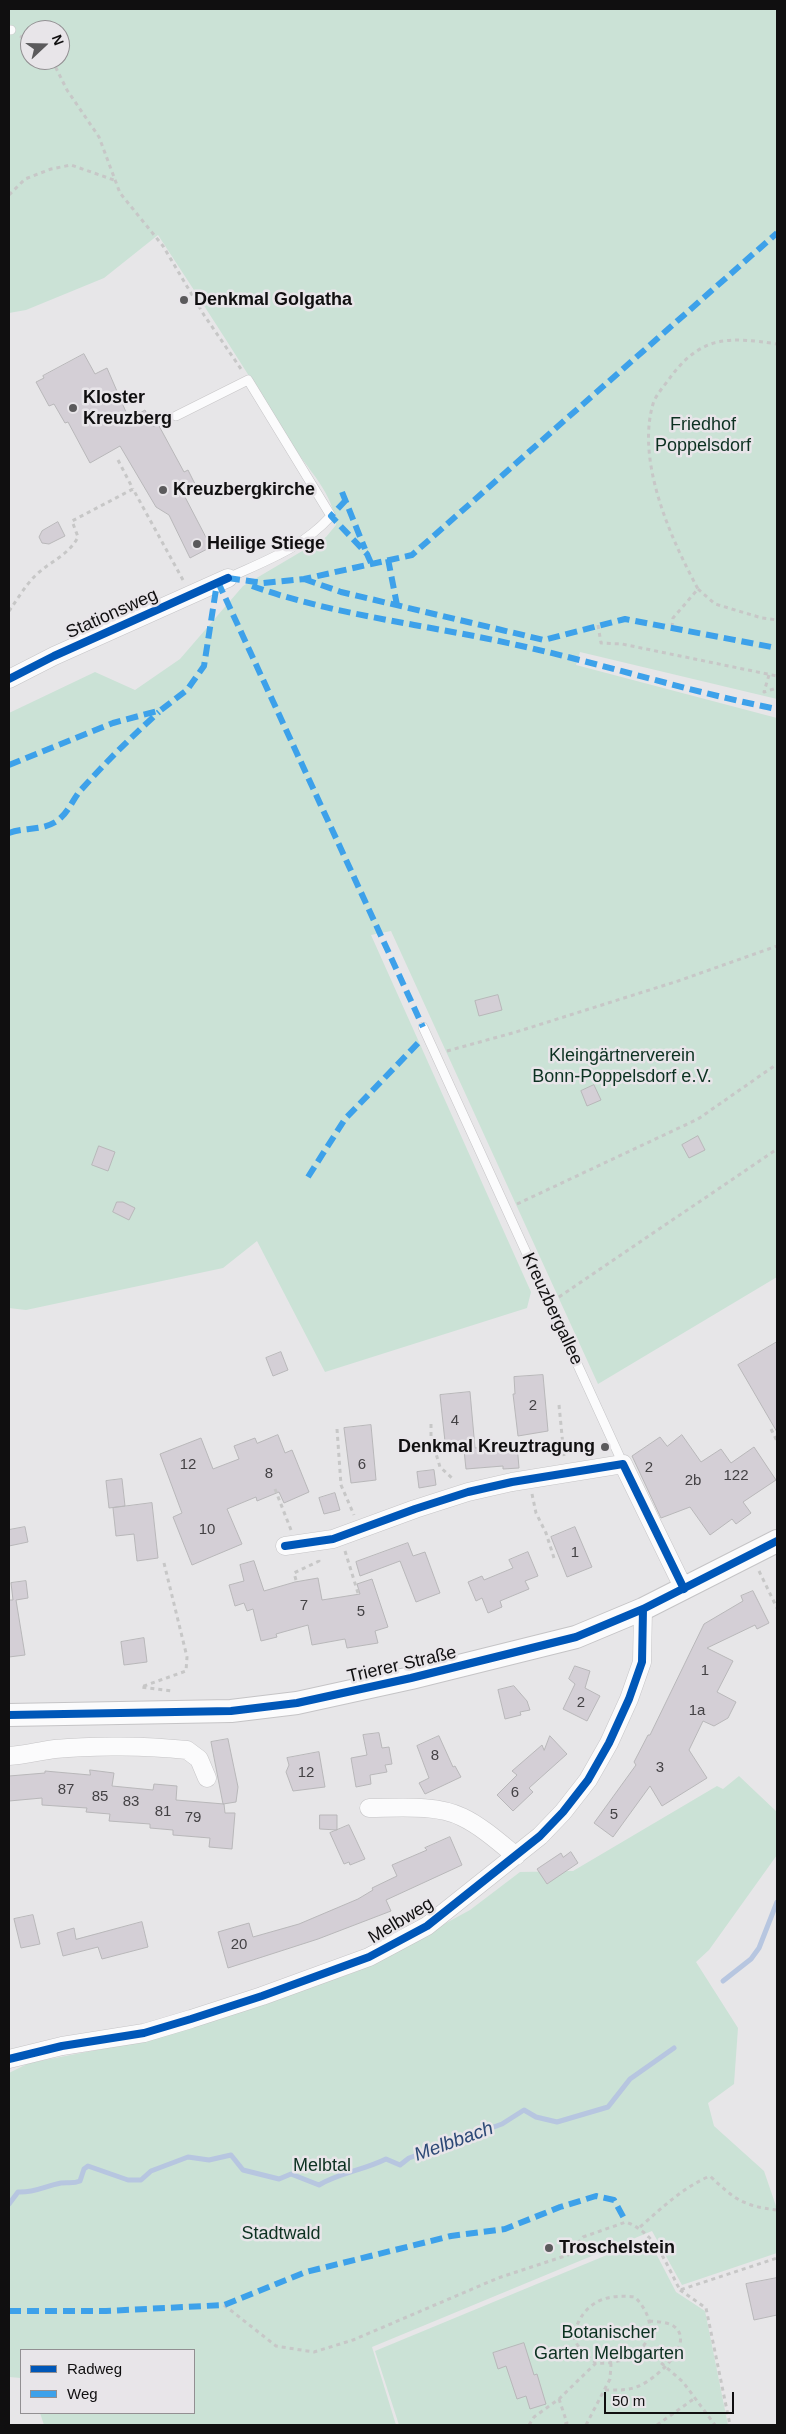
<!DOCTYPE html>
<meta charset="utf-8">
<style>
body{margin:0}
#map{position:relative;width:786px;height:2434px;overflow:hidden;background:#e7e6e8;font-family:Arial,sans-serif}
canvas{display:block}
.frame{position:absolute;inset:0;border:10px solid #100f10;pointer-events:none}
.legend{position:absolute;left:20px;top:2349px;width:175px;height:65px;box-sizing:border-box;background:#e8e5e9;border:1px solid #928f92;margin:0;padding:6px 9px;list-style:none;font-size:15px;color:#100f10}
.legend li{display:flex;align-items:center;gap:10px;height:25px}
.legend b{width:25px;border:1px solid #928f92}
.north{position:absolute;left:20px;top:20px;width:50px;height:50px;box-sizing:border-box;background:#e8e5e9;border:1px solid #928f92;border-radius:50%;rotate:69deg;font-size:14px;font-weight:700;line-height:20px;text-align:center;color:#100f10}
.north::after{content:'';display:block;margin:auto;width:18px;height:22px;background:#5b5a5c;clip-path:polygon(50% 0,100% 100%,50% 72%,0 100%)}
.scale{position:absolute;left:604px;top:2392px;width:130px;height:22px;box-sizing:border-box;border:2px solid #100f10;border-top:0;padding-left:6px;font-size:15px;line-height:18px;white-space:nowrap;color:#100f10;-webkit-text-stroke:4px #e8e5e9;paint-order:stroke}
</style>
<div id="map">
<canvas width="786" height="2434"></canvas>
<div class="frame"></div>
<ul class="legend">
<li><b style="height:6px;background:#0057b8"></b>Radweg</li>
<li><b style="height:6px;background:#3da1ea"></b>Weg</li>
</ul>
<div class="north">N</div>
<div class="scale">50 m</div>
</div>
<script>
const g = document.querySelector('canvas').getContext('2d');
g.lineJoin = 'round';
function paint(path, color) {
  g.fillStyle = color;
  g.fill(path, 'evenodd');
}
function strokePath(path, color, width, dash) {
  g.strokeStyle = color;
  g.lineWidth = width;
  g.lineCap = dash ? 'butt' : 'round';
  g.setLineDash(dash || []);
  g.stroke(path);
}
function write(font, color, halo, rows, align = 'center') {
  g.font = font + ' Arial,sans-serif';
  g.lineWidth = 5;
  g.setLineDash([]);
  g.textBaseline = 'middle';
  g.strokeStyle = halo;
  g.fillStyle = color;
  for (const [text, x, y, turn = 0] of rows) {
    g.save();
    g.translate(x, y);
    g.rotate((+turn || 0) * Math.PI / 180);
    g.textAlign = isNaN(turn) ? turn : align;
    if (halo) g.strokeText(text, 0, 0);
    g.fillText(text, 0, 0);
    g.restore();
  }
}
paint(new Path2D(`
 M9 9H777V699L580 652 576 665 777 718V1277L598 1384 391 931 371 935 531 1292 527 1308 325 1372 257 1241 223 1268 26 1310 9 1308V713L95 672 135 690 180 659 243 586 326 537 336 525C333 493 310 472 293 446 249 375 204 305 158 235L104 278 26 310 9 313ZM30 30H60V60H30Z
 M739 1776 777 1812V1855L709 1950 696 1962 738 2028 734 2084 708 2103 714 2126 764 2171 777 2209V2253L682 2285 652 2231 372 2347 396 2425H44L40 2413H194V2350H21V2378L9 2377V2073L29 2063 144 2041 358 1971 470 1910 520 1872 573 1871 717 1786 723 1789Z
 M648 2238 676 2292 705 2311 728 2425H399L375 2351Z`), '#cbe2d6');
strokePath(new Path2D(`
 M723 1981 751 1959 759 1948 777 1902
 M9 2204 18 2192C34 2193 45 2186 61 2183 68 2182 73 2184 80 2181L84 2169 88 2166 128 2180H141L151 2171 188 2157 209 2160 231 2155 243 2170 279 2179 291 2174 319 2185C339 2173 364 2170 386 2159L400 2165 409 2158 502 2124 524 2110 536 2117 557 2122 608 2107 630 2079 674 2048`), '#b7c6e0', 5);
const building = new Path2D(`
 M84 354 95 374 107 368 129 419 145 410 154 427 158 424 184 472 188 470 198 490 185 497 211 547 190 558 169 515 156 507 120 446 90 463 68 422 65 423 54 404 49 406 36 382 44 378 43 376Z
 M58 522 65 536 49 544 42 543 39 537 42 531Z
 M498 995 502 1010 479 1016 475 1001Z
 M594 1085 601 1100 587 1106 581 1091Z
 M698 1136 705 1150 689 1158 682 1145Z
 M99 1146 115 1152 108 1171 92 1165Z
 M117 1202H123L135 1208 129 1220 113 1212Z
 M777 1342V1432L738 1365Z
 M281 1352 288 1370 273 1376 266 1358Z
 M543 1375 548 1431 518 1436 513 1394H515L514 1377Z
 M470 1392 475 1448 517 1444 519 1468 503 1469V1466L466 1469 464 1450 446 1451 440 1395Z
 M371 1425 376 1480 351 1483 344 1428Z
 M278 1435 285 1453 292 1450 309 1492 284 1503 279 1492 257 1501 256 1497 227 1509 242 1544 192 1565 173 1517 182 1513 160 1454 201 1438 213 1469 239 1459 234 1446 255 1438 257 1443Z
 M682 1435 701 1462 721 1449 731 1463 754 1447 776 1480 743 1502 751 1513 736 1524 732 1519 710 1535 690 1507 661 1518 632 1456 660 1437 667 1446Z
 M434 1470 436 1485 419 1488 417 1472Z
 M122 1479 125 1506 109 1508 106 1481Z
 M335 1493 340 1510 324 1514 319 1498Z
 M152 1503 158 1558 137 1561 134 1534 116 1536 113 1508Z
 M25 1527 28 1542 9 1546V1530Z
 M575 1527 592 1567 567 1577 551 1537Z
 M408 1543 413 1556 425 1552 440 1593 416 1602 400 1561 360 1576 356 1562Z
 M528 1552 538 1576 525 1581 529 1589 500 1601 502 1607 488 1613 482 1598 476 1601 468 1582 482 1576 484 1580 513 1568 509 1560Z
 M254 1561 264 1591 295 1582 318 1578 322 1600 360 1594 357 1584 372 1579 388 1627 375 1631 378 1643 347 1648 345 1639 312 1645 308 1625 276 1634 277 1637 261 1641 253 1609 247 1611 244 1603 235 1606 229 1585 244 1581 240 1565Z
 M26 1581 28 1598 16 1600 25 1655 9 1657V1600H13L11 1583Z
 M753 1591 769 1623 757 1629 755 1625 707 1648 733 1661 717 1692 736 1702 728 1718 714 1726 703 1721 689 1750 707 1778 662 1806 650 1786 613 1837 594 1823 636 1765 634 1762 648 1735H650L704 1624 743 1601 741 1596Z
 M144 1638 147 1662 124 1665 121 1642Z
 M575 1666 590 1671 585 1688 600 1696 587 1721 563 1709 575 1684 569 1679Z
 M514 1686 527 1701 530 1710 520 1712 521 1715 505 1719 498 1690Z
 M379 1733 382 1748 389 1747 392 1764 385 1765 387 1772 370 1775 371 1784 356 1787 351 1758 367 1755 363 1735Z
 M439 1736 453 1767 455 1766 461 1777 425 1794 419 1783 429 1778 417 1746Z
 M550 1736 567 1754 529 1788 533 1792 513 1811 497 1795 517 1775 512 1771 542 1745 544 1750Z
 M228 1739 238 1787 236 1802 223 1804 211 1742Z
 M319 1752 325 1787 293 1791 286 1772 289 1765 287 1758Z
 M90 1770 114 1773 112 1786 153 1790 154 1784 177 1786 176 1800 224 1804 225 1813H235L232 1849 209 1847 210 1838 173 1835V1830L150 1828V1824L109 1821 110 1814 86 1812 87 1808 42 1805V1798L9 1801V1776L45 1773V1771L90 1775Z
 M320 1815H337V1830L320 1829Z
 M349 1825 365 1859 350 1865 349 1862 344 1864 330 1833Z
 M450 1837 462 1865 386 1900 391 1911 318 1939 228 1968 218 1932 249 1923 253 1937 299 1924 358 1899 373 1890 372 1888 397 1876 392 1865 427 1850 425 1848Z
 M571 1852 578 1863 547 1884 537 1869 561 1853 563 1857Z
 M33 1915 40 1944 21 1948 14 1919Z
 M142 1922 148 1947 102 1959 98 1947 63 1956 57 1933 74 1928 76 1939Z
 M777 2278V2315L754 2320 746 2284Z
 M524 2343 534 2375 537 2374 546 2404 530 2409 526 2396 517 2399 506 2366 498 2369 493 2353Z`);
paint(building, '#d4cfd6');
strokePath(building, '#b8b7b9', 1);
const service = new Path2D(`
 M9 30H11
 M176 416 248 380 331 516C302 548 267 560 228 578
 M423 1027 623 1464`);
const minor = new Path2D(`
 M9 679 54 656 228 578
 M285 1546 333 1539 415 1509 468 1492 512 1482 623 1464 684 1589
 M9 1756C25 1755 39 1751 55 1749 95 1745 147 1746 187 1750L199 1759 207 1778
 M369 1808C396 1808 436 1804 462 1817 481 1826 499 1842 516 1856
 M9 2059 62 2046 144 2033 191 2019 262 1996 369 1957 427 1926 540 1836 563 1812 588 1780 609 1743 629 1699 642 1662 643 1609`);
const tertiary = new Path2D(`
 M9 1715 231 1711 297 1703 411 1678 576 1637 643 1609 777 1541`);
strokePath(service, '#c5c4c6', 10);
strokePath(minor, '#c5c4c6', 19);
strokePath(tertiary, '#c5c4c6', 24);
strokePath(new Path2D(`
 M20 36 30 42
 M52 60 67 90 99 137 120 193 163 246 204 315 241 369
 M9 195 25 179 51 169 71 165 114 180
 M118 460 133 489
 M698 589 715 604 762 618 777 620
 M9 611C17 600 25 586 35 576 50 561 68 556 78 537L72 521 133 489 183 580
 M598 625 601 643 622 644 777 676
 M672 627 673 618 698 589C671 539 636 462 653 404 656 394 666 384 672 375 703 335 730 337 777 344
 M769 675 764 692 777 688
 M447 1051 516 1032 678 981 777 946
 M517 1204 698 1119 777 1064
 M559 1297 777 1149
 M559 1405 564 1456
 M431 1424V1437L440 1467 453 1479
 M337 1429 341 1485 354 1515
 M771 1429 777 1441
 M275 1489 291 1530
 M532 1494 536 1513 546 1533 554 1558
 M345 1551 358 1593
 M164 1563 187 1657 186 1671 141 1687 173 1691
 M759 1571 777 1608
 M296 1580 294 1573 319 1561 318 1557
 M640 2227C663 2207 682 2188 710 2176 734 2199 743 2206 777 2210
 M680 2290 706 2308 730 2425
 M224 2305 276 2346 314 2352 353 2340 498 2278 568 2255 583 2237 626 2222C656 2233 666 2264 680 2290L777 2258
 M643 2347 683 2382 715 2425
 M605 2390C617 2390 627 2391 639 2386 654 2380 694 2346 676 2328 670 2322 659 2322 650 2321
 M559 2399 567 2423 563 2425
 M529 2425 534 2417 559 2399 596 2363C639 2366 669 2333 635 2297 611 2294 590 2299 579 2321 576 2327 572 2333 575 2340 578 2349 589 2357 596 2363
 M586 2425 610 2379 611 2364
 M657 2425 695 2398`), '#c7c7c7', 3, [4, 4]);
strokePath(service, '#fbfbfc', 9);
strokePath(minor, '#fbfbfc', 18);
strokePath(tertiary, '#fbfbfc', 22);
strokePath(new Path2D(`
 M342 492 365 549
 M346 500 331 516 367 554 371 563
 M388 559 397 605
 M228 578 263 583 304 579 412 555 777 233
 M304 579 341 592 544 640 625 619 777 648
 M218 582 423 1027
 M252 586C337 616 429 625 517 645 604 664 689 692 777 709
 M9 765 113 723 161 710 187 690 204 666 217 583
 M9 833C25 827 42 831 57 821 68 813 72 801 80 791 105 763 131 737 159 712
 M308 1177 345 1119 422 1039
 M9 2311H106L224 2305 306 2272 451 2236 505 2229 560 2207 596 2196 614 2200 626 2222`), '#3da1ea', 6, [12, 6]);
strokePath(new Path2D(`
 M9 679 54 656 228 578
 M285 1546 333 1539 415 1509 468 1492 512 1482 623 1464 684 1589
 M9 1715 231 1711 297 1703 411 1678 576 1637 643 1609 777 1541
 M9 2059 62 2046 144 2033 191 2019 262 1996 369 1957 427 1926 540 1836 563 1812 588 1780 609 1743 629 1699 642 1662 643 1609`), '#0057b8', 8);
for (const [x, y, r, color] of [
 [184,300,5,"#5b5a5c"],
 [73,408,5,"#5b5a5c"],
 [163,490,5,"#5b5a5c"],
 [197,544,5,"#5b5a5c"],
 [605,1447,5,"#5b5a5c"],
 [549,2248,5,"#5b5a5c"]
]) {
  const dot = new Path2D();
  dot.arc(x, y, r, 0, 2 * Math.PI);
  g.fillStyle = color;
  g.fill(dot);
  strokePath(dot, '#e8e5e9', 2);
}
write('15px', '#444245', null, [
 ["2",533,1406],
 ["4",455,1421],
 ["12",188,1465],
 ["6",362,1465],
 ["2",649,1468],
 ["8",269,1474],
 ["122",736,1476],
 ["2b",693,1481],
 ["10",207,1530],
 ["1",575,1553],
 ["7",304,1606],
 ["5",361,1612],
 ["1",705,1671],
 ["2",581,1703],
 ["1a",697,1711],
 ["8",435,1756],
 ["3",660,1768],
 ["12",306,1773],
 ["87",66,1790],
 ["6",515,1793],
 ["85",100,1797],
 ["83",131,1802],
 ["81",163,1812],
 ["5",614,1815],
 ["79",193,1818],
 ["20",239,1945]
]);
write('bold 18px', '#100f10', '#e8e5e9', [
 ["Denkmal Golgatha",194,300],
 ["Kloster",83,398],
 ["Kreuzberg",83,419],
 ["Kreuzbergkirche",173,490],
 ["Heilige Stiege",207,544],
 ["Denkmal Kreuztragung",595,1447,"right"],
 ["Troschelstein",559,2248]
], 'left');
write('18px', '#0c3121', '#e8e5e9', [
 ["Friedhof",703,425],
 ["Poppelsdorf",703,446],
 ["Kleingärtnerverein",622,1056],
 ["Bonn-Poppelsdorf e.V.",622,1077],
 ["Melbtal",322,2166],
 ["Stadtwald",281,2234],
 ["Botanischer",609,2333],
 ["Garten Melbgarten",609,2354]
]);
write('18px', '#100f10', '#e8e5e9', [
 ["Stationsweg",112,614,-24],
 ["Kreuzbergallee",552,1309,65],
 ["Trierer Straße",402,1665,-13],
 ["Melbweg",401,1921,-31]
]);
write('italic 19px', '#2c4876', '#e8e5e9', [
 ["Melbbach",454,2142,-20]
]);
</script>
